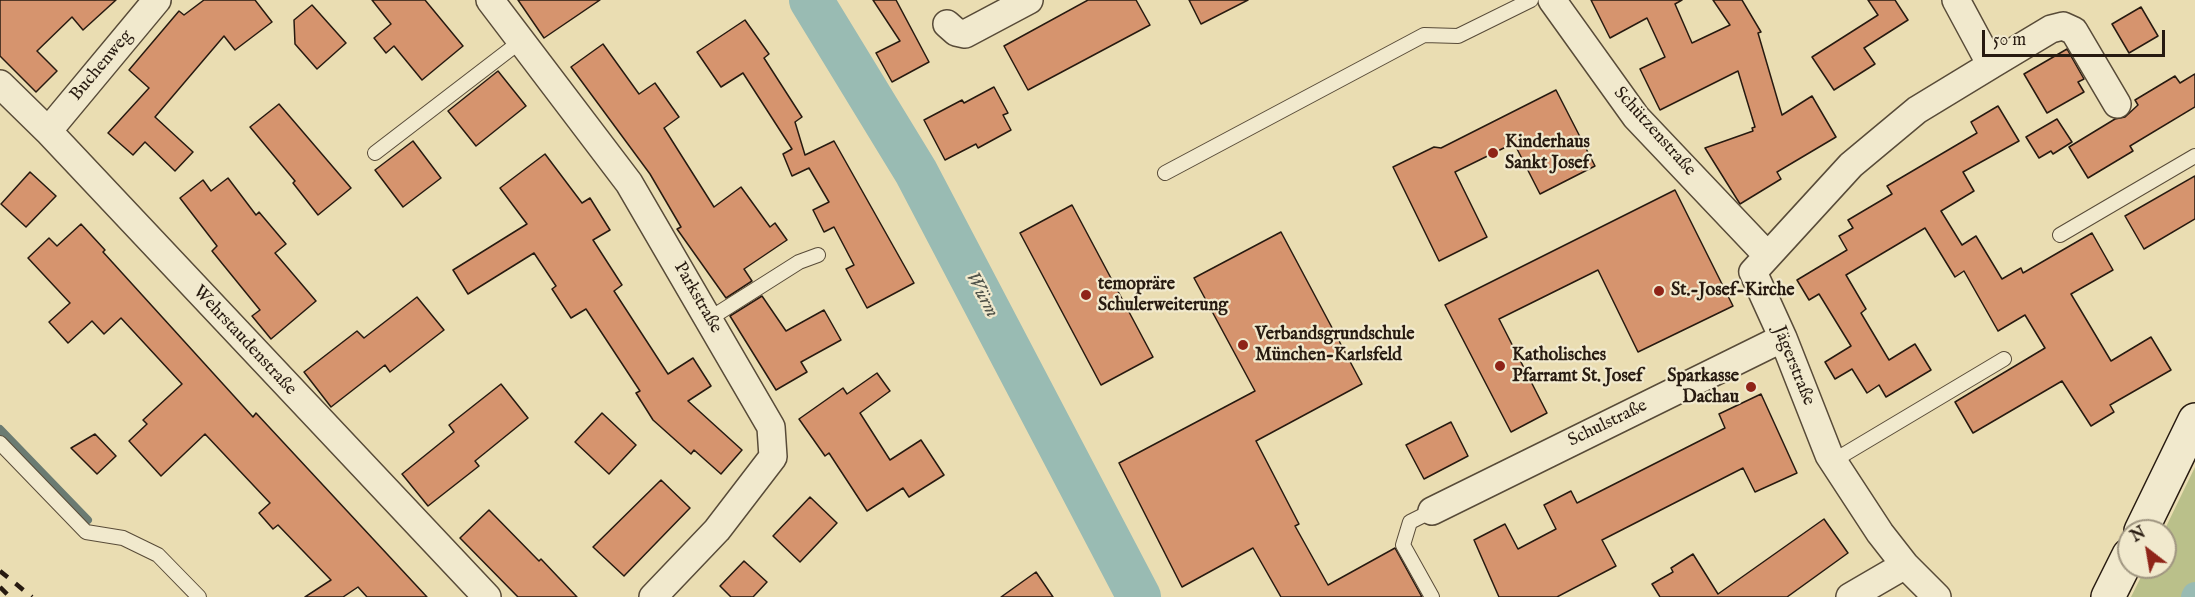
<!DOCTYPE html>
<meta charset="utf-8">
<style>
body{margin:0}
#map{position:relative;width:2195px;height:597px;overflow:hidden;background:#eaddb2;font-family:"IM FELL English",serif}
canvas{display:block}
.north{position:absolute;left:2117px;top:519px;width:60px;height:60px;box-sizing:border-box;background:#f1e9cd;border:2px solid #a09681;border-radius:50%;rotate:329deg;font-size:16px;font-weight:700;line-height:24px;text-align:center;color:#271a10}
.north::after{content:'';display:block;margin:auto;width:21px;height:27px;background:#8f2418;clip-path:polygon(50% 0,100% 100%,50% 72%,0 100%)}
.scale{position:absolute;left:1982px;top:30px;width:183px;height:27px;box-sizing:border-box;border:3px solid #271a10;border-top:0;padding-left:8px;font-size:18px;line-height:21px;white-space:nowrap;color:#271a10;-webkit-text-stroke:4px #f1e9cd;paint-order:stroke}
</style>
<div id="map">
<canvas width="2195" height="597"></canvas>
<div class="north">N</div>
<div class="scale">50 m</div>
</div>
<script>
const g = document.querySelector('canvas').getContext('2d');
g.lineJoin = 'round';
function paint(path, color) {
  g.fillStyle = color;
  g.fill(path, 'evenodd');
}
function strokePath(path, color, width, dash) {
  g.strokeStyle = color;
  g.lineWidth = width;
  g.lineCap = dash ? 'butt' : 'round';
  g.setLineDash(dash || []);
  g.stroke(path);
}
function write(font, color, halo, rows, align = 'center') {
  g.font = font + ' "IM FELL English",serif';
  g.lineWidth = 4.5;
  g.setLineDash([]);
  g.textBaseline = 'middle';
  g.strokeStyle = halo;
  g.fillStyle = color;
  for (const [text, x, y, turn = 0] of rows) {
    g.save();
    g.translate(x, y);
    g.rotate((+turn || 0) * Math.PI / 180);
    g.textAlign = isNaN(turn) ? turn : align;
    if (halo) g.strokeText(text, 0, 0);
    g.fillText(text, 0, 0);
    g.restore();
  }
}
paint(new Path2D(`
 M2195 467V597H2131L2146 567H2165L2164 531Z`), '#bac08a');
strokePath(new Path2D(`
 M0 429 88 520`), '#6b7b72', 8);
strokePath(new Path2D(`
 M2194 597 2195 595`), '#99bbb3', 26);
strokePath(new Path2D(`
 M811 0 916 172 1139 597`), '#99bbb3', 44);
const building = new Path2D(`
 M0 0H116L83 30 72 17 37 51 57 71 36 92 0 56Z
 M204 0H255L272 22 235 50 224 36 155 117 193 152 175 171 145 142 133 155 108 133 149 88 129 70 179 11 184 15Z
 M372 0H425L463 46 422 80 394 46 386 53 374 38 391 24Z
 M518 0H600L544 38Z
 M873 0H896L929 62 892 82 876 53 900 41Z
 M1088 0H1136L1150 25 1028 90 1004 46Z
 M1189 0H1248L1201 24Z
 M1591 0H1682L1675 4 1692 43 1730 25 1713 0H1742L1761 32 1758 33 1782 115 1812 96 1836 137 1777 172 1781 179 1740 204 1705 148 1753 131 1752 128 1755 127 1738 71 1660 110 1640 69 1665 57 1647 18 1610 38Z
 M1868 0H1895L1908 20 1864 48 1875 64 1834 90 1812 57 1878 15Z
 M312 5 346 43 317 69 295 44 294 20Z
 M2141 7 2158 36 2129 53 2112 24Z
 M745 20 769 54 764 58 802 117 795 122 805 155 834 141 914 283 867 308 846 269 854 265 834 227 824 232 813 210 829 202 809 168 792 176 783 154 792 149 743 73 721 87 697 52Z
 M603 44 639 94 655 83 679 117 664 128 714 207 741 187 770 227 775 223 787 240 744 269 752 281 726 298 677 229 681 227 650 174 571 67Z
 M2067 49 2084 79 2078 82 2084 92 2047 113 2024 74Z
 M498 71 526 106 476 146 448 111Z
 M2195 74V107L2130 146 2133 151 2088 178 2069 147 2115 119 2125 117 2138 105 2135 100 2175 76 2180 83Z
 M994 87 1008 113 1003 115 1011 130 978 148 976 144 945 160 924 120 962 100 964 103Z
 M1556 90 1595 166 1540 194 1514 143 1455 172 1487 237 1439 261 1393 167 1434 147 1441 148Z
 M279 104 351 188 318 215 293 183 295 181 250 127Z
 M1998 106 2019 141 1963 172 1974 191 1941 211 1962 245 1976 236 2002 279 2021 268 2023 273 2092 233 2113 270 2071 294 2111 361 2151 337 2171 370 2110 405 2114 412 2091 426 2062 381 1973 433 1955 402 2045 348 2025 315 1998 331 1964 271 1955 277 1925 228 1846 275 1866 309 1861 313 1889 360 1915 344 1931 370 1886 397 1879 385 1867 393 1852 369 1835 379 1825 362 1851 346 1819 294 1809 300 1797 280 1847 250 1839 236 1853 228 1848 220 1892 194 1887 186 1977 133 1971 122Z
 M2057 119 2072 142 2053 154 2051 151 2039 158 2026 137Z
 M413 141 441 178 403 207 375 170Z
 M545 154 582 203 590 198 610 230 593 240 622 285 614 291 668 374 693 358 711 386 688 401 742 450 721 474 694 450 691 454 653 420 636 393 640 391 586 309 571 318 552 289 556 286 534 253 468 294 453 270 527 224 500 188Z
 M30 172 56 196 26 227 1 204Z
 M2195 176V219L2144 249 2125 216Z
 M228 178 256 215 259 212 286 244 275 253 316 301 271 339 252 316 260 310 212 251 217 246 180 198 203 180 211 191Z
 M1675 190 1733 306 1638 352 1598 270 1499 319 1547 413 1511 432 1445 305Z
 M1072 205 1153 357 1101 385 1020 233Z
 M81 224 105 250 103 252 253 417 256 413 427 597H367L358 587 343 597H305L331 580 278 525 273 529 259 513 270 503 205 434 161 476 129 441 147 424 143 420 182 384 121 318 104 334 92 321 68 343 49 322 70 303 28 258 49 238 57 246Z
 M1281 232 1362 384 1256 441 1299 524 1295 526 1328 585 1395 548 1422 597H1281L1253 548 1182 587 1119 463 1255 391 1194 278Z
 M762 296 786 331 824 310 841 340 801 362 807 372 776 390 730 316Z
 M417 297 444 330 390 372 385 365 331 407 304 372 357 331 364 338Z
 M877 373 890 391 860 413 890 460 921 440 944 475 909 497 903 488 867 511 829 453 825 456 799 419 843 388 847 394Z
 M501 384 528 418 475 461 479 466 428 506 402 474 454 432 449 425Z
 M1761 394 1797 473 1755 492 1743 468 1602 540 1616 566 1557 597H1499L1474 540 1505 524 1518 549 1556 529 1544 505 1571 491 1577 503 1725 428 1719 414Z
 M602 413 636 445 609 474 575 442Z
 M1451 422 1468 456 1424 479 1406 445Z
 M95 434 116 456 97 474 71 448Z
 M661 480 690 508 624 576 593 547Z
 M810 497 837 523 800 562 773 536Z
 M489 510 539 561 541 559 577 597H518L460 538Z
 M1824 519 1848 553 1787 597H1660L1652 584 1673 572 1671 568 1693 554 1718 594Z
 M744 561 767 582 753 597H731L720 586Z
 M1036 572 1053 597H1001Z`);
paint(building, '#d6946e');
strokePath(building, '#271a10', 1.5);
const lane = new Path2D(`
 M375 153 521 41
 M1165 173 1424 35 1458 36 1531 0
 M2060 235 2195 156
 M709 319 799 262 818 255
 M0 443 86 532 123 538 158 555 199 597
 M1833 461 2004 359
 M1432 511 1410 522 1403 545 1432 597`);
const street = new Path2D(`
 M490 0 629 183 771 427 773 457 717 530 653 597
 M1552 0 1636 117 1767 255
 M947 24 956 32 965 34 1029 0
 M1991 65 2051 29 2063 26 2074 31 2117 104
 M0 84 48 131 487 597
 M48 131 157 0
 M1432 511 1783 338
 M1850 597 1905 565
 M1937 597 1905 565 1880 533 1829 455 1783 338 1753 272 1851 165 1917 110 1991 65 1956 0`);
const secondary = new Path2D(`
 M2141 531 2195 420
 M2108 597 2129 555`);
strokePath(lane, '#584b38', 16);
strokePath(street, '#584b38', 30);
strokePath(secondary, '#271a10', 36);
strokePath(lane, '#f1e9cd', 14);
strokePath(street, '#f1e9cd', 27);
strokePath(secondary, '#f1e9cd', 33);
strokePath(new Path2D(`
 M0 571 32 597
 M0 587 10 597`), '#271a10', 4.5, [10, 10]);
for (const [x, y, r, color] of [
 [1493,153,6,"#8f2418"],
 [1659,291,6,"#8f2418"],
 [1086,295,6,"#8f2418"],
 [1243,345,6,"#8f2418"],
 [1500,366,6,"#8f2418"],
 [1751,387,6,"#8f2418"]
]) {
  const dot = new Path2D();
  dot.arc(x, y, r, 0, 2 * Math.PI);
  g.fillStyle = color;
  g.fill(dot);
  strokePath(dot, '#f1e9cd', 2);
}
write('18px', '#271a10', '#f1e9cd', [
 ["Buchenweg",102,66,-50],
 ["Schützenstraße",1654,132,48],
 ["Parkstraße",697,298,60],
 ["Wehrstaudenstraße",244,341,47],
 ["Jägerstraße",1793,366,68],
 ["Schulstraße",1608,424,-26]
]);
write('bold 18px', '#271a10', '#f1e9cd', [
 ["Kinderhaus",1505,143],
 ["Sankt Josef",1505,164],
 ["temopräre",1098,285],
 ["Schulerweiterung",1098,306],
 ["St.-Josef-Kirche",1671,291],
 ["Verbandsgrundschule",1255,335],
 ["München-Karlsfeld",1255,356],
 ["Katholisches",1512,356],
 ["Pfarramt St. Josef",1512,377],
 ["Sparkasse",1739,377,"right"],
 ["Dachau",1739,398,"right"]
], 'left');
write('italic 20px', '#4f5249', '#f1e9cd', [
 ["Würm",981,295,62]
]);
</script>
